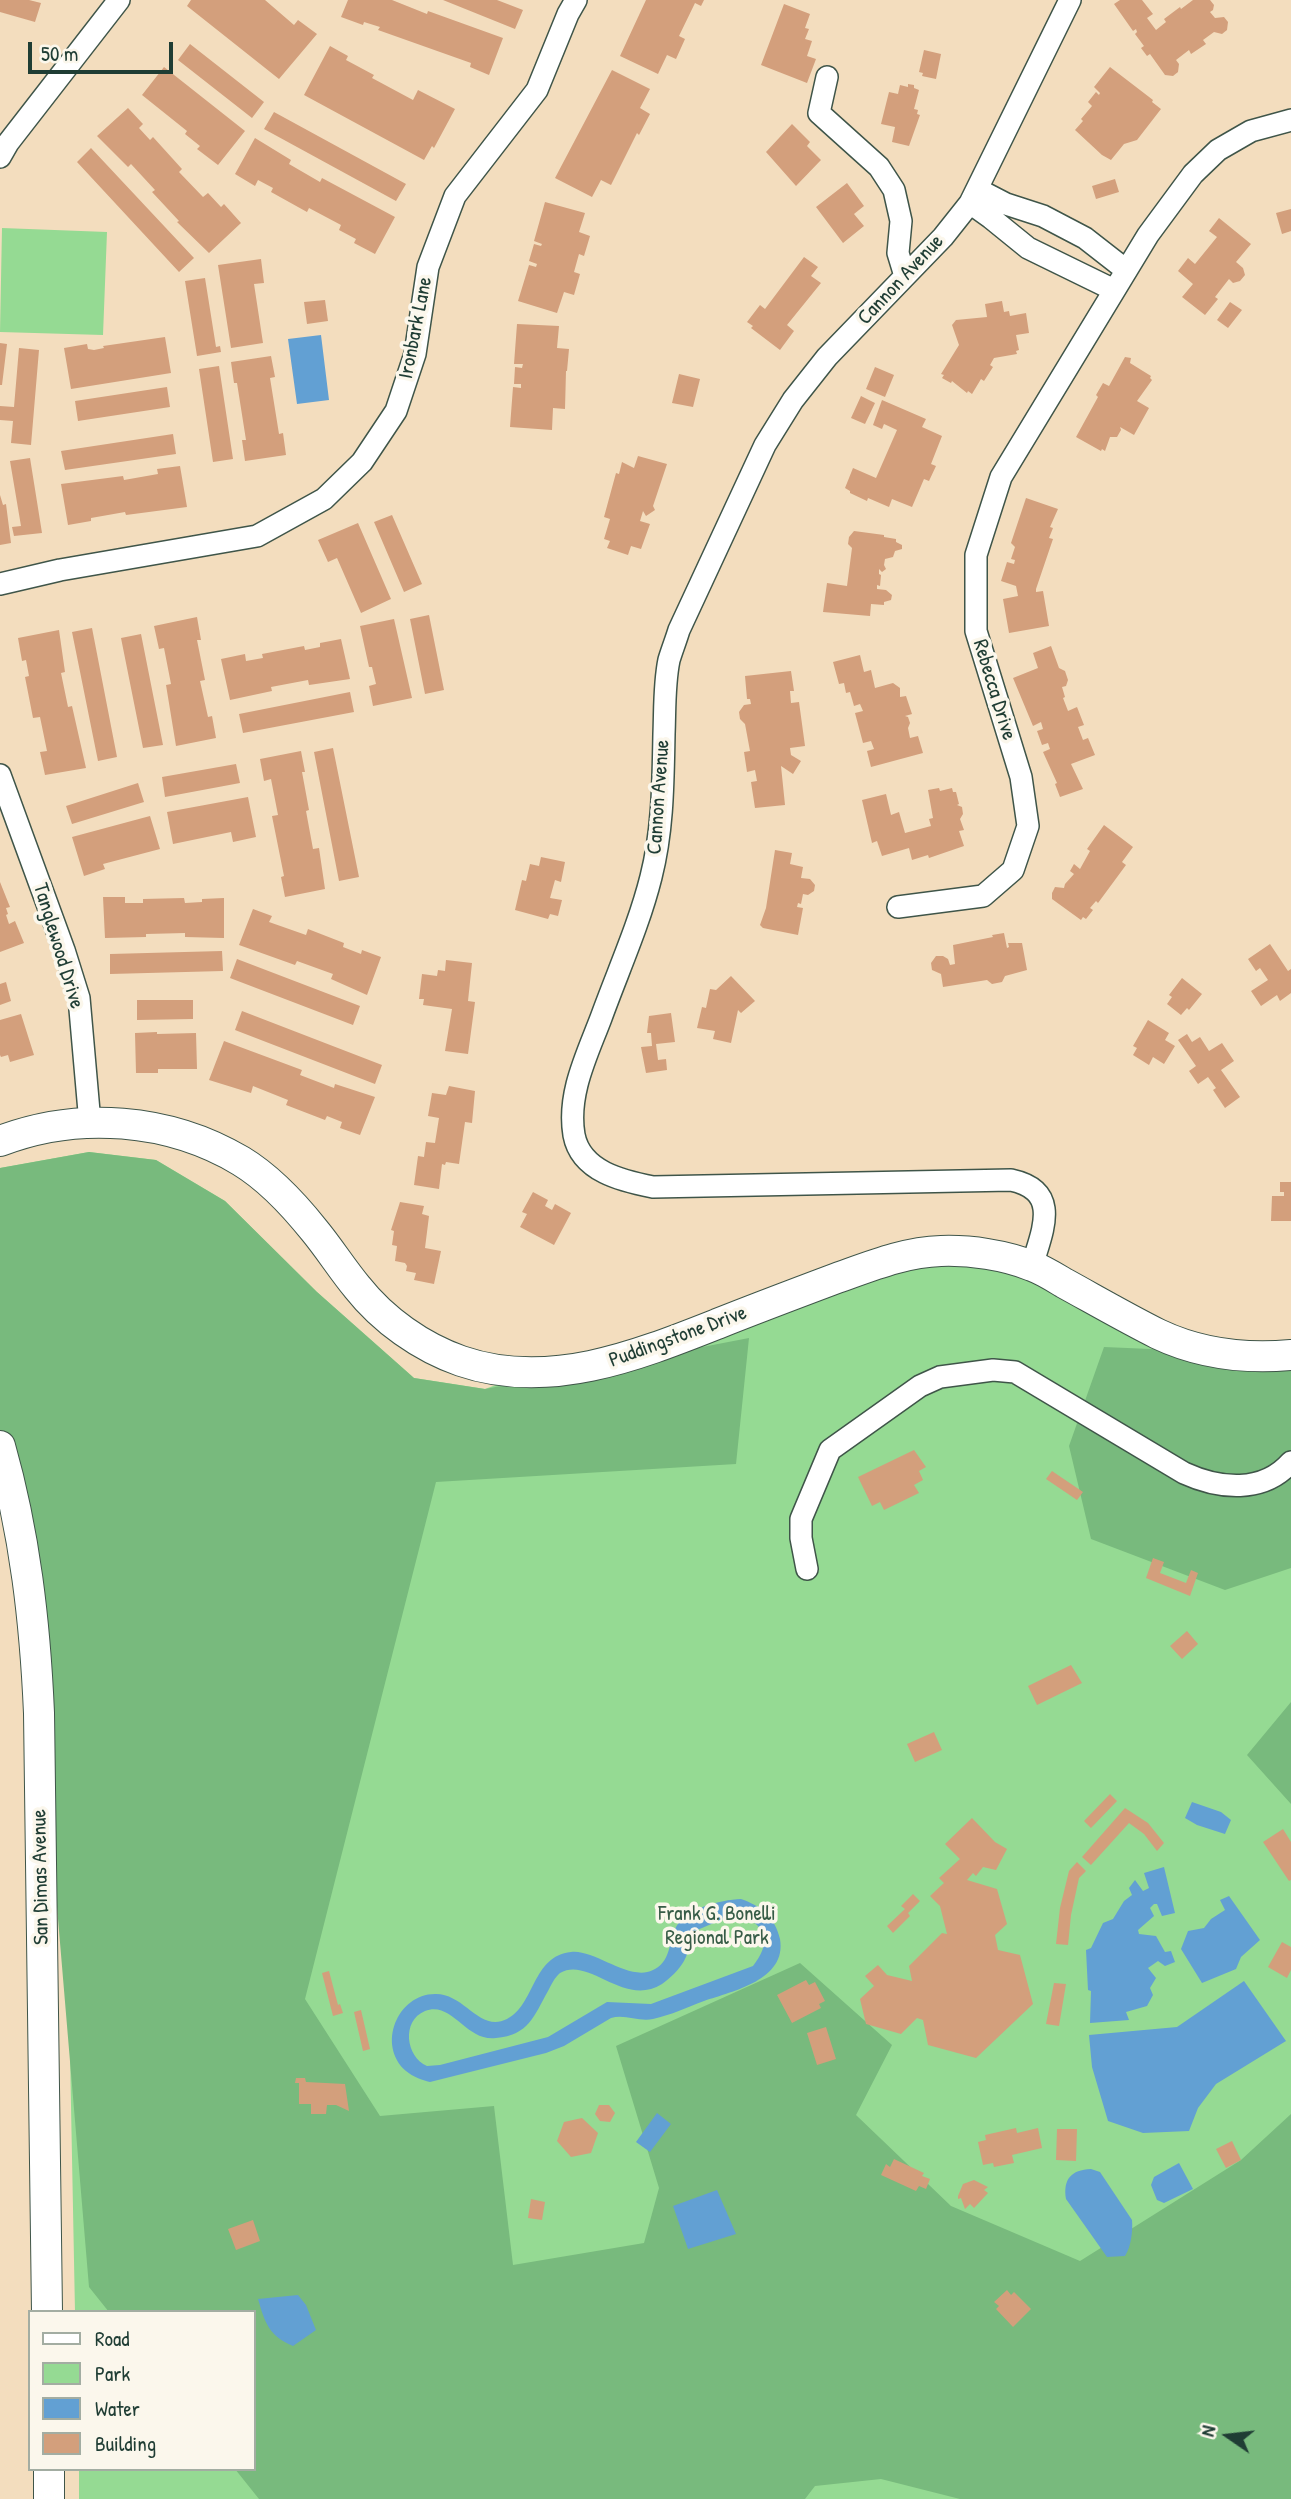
<!DOCTYPE html>
<style>
body{margin:0}
#map{position:relative;width:1291px;height:2499px;overflow:hidden;background:#f3ddbe;font-family:"Patrick Hand",sans-serif}
canvas{display:block}
.legend{position:absolute;left:28px;top:2310px;width:228px;height:161px;box-sizing:border-box;background:#fbf7ec;border:2px solid #a3ada2;margin:0;padding:9px 12px;list-style:none;font-size:21px;color:#1f3d34}
.legend li{display:flex;align-items:center;gap:14px;height:35px}
.legend b{width:35px;border:2px solid #a3ada2}
.north{position:absolute;left:1193px;top:2401px;width:70px;height:70px;-webkit-text-stroke:5px #fbf7ec;paint-order:stroke;rotate:284deg;font-size:19px;font-weight:700;line-height:28px;text-align:center;color:#1f3d34}
.north::after{content:'';display:block;margin:auto;width:24px;height:32px;background:#1f3d34;clip-path:polygon(50% 0,100% 100%,50% 72%,0 100%)}
.scale{position:absolute;left:28px;top:42px;width:145px;height:32px;box-sizing:border-box;border:4px solid #1f3d34;border-top:0;padding-left:9px;font-size:21px;line-height:24px;white-space:nowrap;color:#1f3d34;-webkit-text-stroke:5px #fbf7ec;paint-order:stroke}
</style>
<div id="map">
<canvas width="1291" height="2499"></canvas>
<ul class="legend">
<li><b style="height:9px;background:#fff"></b>Road</li>
<li><b style="height:19px;background:#95da93"></b>Park</li>
<li><b style="height:19px;background:#62a0d3"></b>Water</li>
<li><b style="height:19px;background:#d39f7c"></b>Building</li>
</ul>
<div class="north">N</div>
<div class="scale">50 m</div>
</div>
<script>
const g = document.querySelector('canvas').getContext('2d');
g.lineJoin = 'round';
function paint(path, color) {
  g.fillStyle = color;
  g.fill(path, 'evenodd');
}
function strokePath(path, color, width, dash) {
  g.strokeStyle = color;
  g.lineWidth = width;
  g.lineCap = dash ? 'butt' : 'round';
  g.setLineDash(dash || []);
  g.stroke(path);
}
function write(font, color, halo, rows, align = 'center') {
  g.font = font + ' "Patrick Hand",sans-serif';
  g.lineWidth = 7;
  g.setLineDash([]);
  g.textBaseline = 'middle';
  g.strokeStyle = halo;
  g.fillStyle = color;
  for (const [text, x, y, turn = 0] of rows) {
    g.save();
    g.translate(x, y);
    g.rotate((+turn || 0) * Math.PI / 180);
    g.textAlign = isNaN(turn) ? turn : align;
    if (halo) g.strokeText(text, 0, 0);
    g.fillText(text, 0, 0);
    g.restore();
  }
}
paint(new Path2D(`
 M2 228 107 232 103 335 0 332Z
 M89 1152 156 1160 225 1201 317 1292 414 1378 485 1389 528 1373 893 1258 983 1254 1162 1335 1291 1355V2499H79V2469H254V2312H75L69 2002 0 1357V1168Z`), '#95da93');
paint(new Path2D(`
 M89 1152 156 1160 225 1201 317 1292 414 1378 485 1389 749 1338 736 1464 436 1482 305 1999 380 2116 494 2106 513 2265 644 2243 659 2188 616 2046 800 1963 892 2045 856 2115 951 2206 1080 2261 1241 2160 1291 2114V2499H960L881 2479 815 2486 805 2499H259L235 2469H254V2312H109L89 2287 30 1586 0 1462V1168Z
 M1104 1347 1291 1355V1568L1225 1590 1091 1539 1069 1446Z
 M1291 1702V1804L1247 1755Z`), '#78ba7d');
paint(new Path2D(`
 M321 335 329 400 297 404 288 339Z
 M1192 1802 1221 1812 1231 1820 1225 1834 1197 1825 1185 1818Z
 M1164 1867 1175 1913 1162 1916 1157 1904H1154L1150 1908 1154 1916 1138 1930 1139 1934 1156 1936 1165 1952 1171 1951 1175 1962 1165 1966 1158 1961 1148 1968 1156 1978 1150 1988 1153 1995 1147 2006 1126 2012 1129 2020 1090 2023 1091 1991 1088 1990 1086 1950 1091 1948 1103 1923 1113 1919 1124 1901 1132 1895 1129 1888 1135 1880 1143 1891 1149 1888 1144 1873Z
 M1229 1896 1260 1940 1241 1957 1236 1969 1202 1983 1181 1949 1188 1931 1204 1928 1211 1919 1225 1910 1220 1900Z
 M741 1899C761 1906 775 1917 780 1939 787 1980 733 1991 704 2001 688 2007 671 2015 653 2019 639 2022 625 2014 611 2018L564 2046 546 2053 430 2082C422 2080 413 2077 406 2071 376 2045 398 1993 436 1994 465 1994 480 2033 507 2019 535 2005 532 1956 571 1952 595 1949 629 1982 653 1970 670 1963 669 1943 675 1929 685 1908 720 1900 741 1899ZM741 1915C768 1927 771 1943 753 1966L651 2004 607 2002 548 2037 440 2065 427 2066C406 2057 401 2021 425 2011 452 2000 466 2042 496 2038 529 2035 534 2016 548 1991 551 1985 555 1977 560 1973 589 1956 624 2008 662 1984 670 1978 679 1970 684 1961 689 1952 691 1940 695 1931L730 1916Z
 M1244 1981 1286 2041 1216 2084 1198 2108 1189 2131 1143 2133 1108 2121 1092 2067 1089 2035 1177 2027Z
 M657 2113 671 2124 650 2152 636 2142Z
 M1179 2163 1193 2189 1164 2203 1157 2200 1151 2185 1154 2177Z
 M1091 2169 1100 2172 1132 2220C1133 2231 1131 2247 1125 2256L1107 2257 1066 2199C1063 2179 1071 2170 1091 2169Z
 M717 2190 736 2234 688 2249 673 2206Z
 M298 2295 306 2305 316 2330 293 2346C269 2336 265 2323 258 2299Z`), '#62a0d3');
paint(new Path2D(`
 M0 0H29L41 3 35 22 0 12Z
 M191 0H265L294 25 298 20 317 34 279 79 187 6Z
 M348 0H392L427 14 428 11 503 38 489 75 470 67 471 63 378 30 380 27 364 22 363 25 341 17Z
 M443 0H497L523 10 515 29Z
 M646 0H704L701 6 695 3 679 36 685 39 676 59 667 55 658 74 620 56Z
 M1120 0H1142L1153 14 1147 18 1156 30 1166 22 1164 19 1180 7 1181 9 1193 0H1210L1214 5 1213 10 1210 12 1215 18 1224 17 1228 22 1227 30 1222 34 1214 32 1203 40 1206 44 1191 54 1189 50 1176 60 1179 64 1178 72 1173 76 1165 75 1150 54 1147 56 1141 48 1144 46 1135 34 1137 32 1136 29 1133 31 1114 4Z
 M784 4 810 14 805 28 809 29 805 39 812 41 807 56 816 59 807 83 761 65Z
 M190 44 264 102 252 118 178 60Z
 M330 46 348 56 346 60 374 75 372 78 413 100 418 90 455 109 434 148 432 146 424 160 304 95Z
 M924 50 941 54 936 79 922 76 923 73 919 72Z
 M164 67 245 131 218 165 197 149 200 146 185 134 187 131 142 95Z
 M1110 67 1153 100 1152 102 1161 109 1137 140 1124 144 1111 160 1102 155 1075 130 1083 121 1081 119 1092 106 1088 102 1096 92 1099 95 1100 93 1094 87Z
 M612 70 650 89 640 108 650 114 639 135 637 133 611 185 601 180 592 197 555 178Z
 M908 84 914 85V88L919 90 914 109 918 110 917 114 920 115 909 146 892 142 895 127 881 124 889 92 898 94 900 85 908 87Z
 M128 108 143 124 139 128 150 140 153 137 182 169 179 172 203 197 208 193 221 207 224 204 241 223 209 253 177 222 179 221 152 192 155 190 131 164 128 167 97 136Z
 M274 112 406 184 396 201 264 129Z
 M792 124 810 142 807 146 821 160 796 186 766 152Z
 M255 138 291 160 289 164 320 182 322 178 395 217 375 254 354 243 356 239 339 230 341 225 309 208 307 212 271 192 273 188 258 180 255 186 235 174Z
 M91 148 194 258 179 272 77 162Z
 M1115 179 1119 192 1096 199 1092 186Z
 M847 183 864 206 854 214 864 226 843 243 816 207Z
 M545 202 585 213 579 232 590 236 584 256 579 254 574 272 580 274 574 295 564 292 557 313 518 301 529 265 536 267 537 264 529 261 534 244 541 246 542 244 534 241Z
 M1291 209V231L1282 234 1276 213Z
 M1219 218 1251 244 1236 262 1243 268 1245 275 1240 281 1233 283 1229 279 1215 297 1218 299 1205 315 1182 297 1193 284 1178 271 1188 258 1195 264 1217 237 1209 231Z
 M804 257 818 267 811 276 821 283 787 325 794 331 780 350 751 328 753 326 747 322 760 305 765 309Z
 M261 259 264 283 254 284 263 343 231 348 218 265Z
 M205 278 216 347 220 346 221 352 197 356 185 281Z
 M325 300 328 321 307 324 304 302Z
 M1002 301 1004 312 1009 311 1010 316 1026 313 1029 333 1016 335 1019 350 1016 351 1017 354 994 358 990 365 993 367 984 381 981 379 972 394 968 391 967 393 952 381 951 383 942 378 944 375 941 374 959 345 952 325 956 320 987 317 985 304Z
 M1230 302 1242 310 1228 328 1217 320Z
 M517 324 559 326 557 348 569 349 567 371H566L565 409 553 408 552 430 510 427 513 387 521 388V384H514L515 367 522 368 523 364H514Z
 M165 337 171 373 71 389 64 348 87 344 88 349 94 350 104 348 103 346Z
 M0 343 7 344 2 385H0Z
 M19 348 39 350 31 445 11 443 13 421 0 420V406L14 407Z
 M271 356 275 377 270 378 279 434 283 433 286 455 245 461 242 440H246L237 383H234L231 362Z
 M1125 357 1131 358 1130 363 1151 376 1150 378 1152 380 1137 401 1149 408 1134 435 1120 427 1121 430 1117 437H1110L1105 451 1102 449 1101 451 1076 437 1098 397 1096 395 1103 383 1109 386Z
 M219 366 233 459 213 462 199 369Z
 M875 367 894 375 885 397 866 389Z
 M679 374 700 379 693 407 672 403Z
 M167 387 170 407 78 421 75 401Z
 M861 396 875 403 865 424 851 418Z
 M882 400 926 419 922 427 942 436 931 464 936 466 929 481 924 479 912 507 892 499 889 507 868 498 867 501 850 493V491L845 488 853 468 876 478 897 430 884 424 882 429 873 425Z
 M173 434 176 454 65 470 61 451Z
 M638 456 667 464 653 506 655 510 646 516 643 511 640 521 650 524 641 549 631 546 628 555 607 548 610 541 604 539 610 519 604 517 616 473 619 474 622 462 634 468Z
 M30 458 42 533 14 536 12 527 21 526 10 461Z
 M180 466 187 507 126 515 125 512 91 518V521L68 525 61 484 123 476 124 480 158 474 157 469Z
 M0 495 3 505 6 504 11 543 0 545Z
 M1026 498 1058 509 1050 527 1053 528 1049 538 1053 539 1036 589V592L1043 591 1049 626 1009 633 1003 599 1018 596 1016 586 1001 581 1007 562 1014 564 1015 560 1011 559 1015 547 1011 543Z
 M392 515 422 584 404 592 374 522Z
 M358 523 391 599 361 613 337 558 328 562 318 540Z
 M854 531 884 535V537L896 539V542L902 545V549L895 551 893 557 885 559 884 565 886 569 882 572 879 569V574L881 575 880 586 877 585V589L886 590 892 595 891 600 884 602V605L871 604 870 616 823 612 827 583 847 586 852 548 848 544 849 537Z
 M429 615 444 690 425 694 410 619Z
 M197 617 201 640H197L205 680 200 681 208 717 212 716 216 738 176 746 166 685 171 684 164 648 159 649 154 626Z
 M394 619 412 698 373 706 369 686 376 684 372 667H369L360 626Z
 M92 628 117 757 98 761 72 632Z
 M59 630 65 672 61 673 68 707 72 706 86 768 45 775 40 752 47 751 40 717 33 718 25 677 29 676 26 660 22 661 18 638Z
 M141 634 163 745 143 748 121 638Z
 M341 639 350 679 309 685 308 680 271 687 272 691 230 700 221 659 245 654 246 661 263 658 262 654 304 646 305 650 320 647V643Z
 M1051 646 1059 668 1065 671 1068 680 1066 686 1062 687 1065 697 1063 698 1068 711 1077 707 1084 725 1078 727 1083 740 1088 738 1095 755 1071 764 1083 789 1060 797 1055 784 1057 783 1043 752 1050 749 1048 743 1042 745 1037 731 1043 729 1041 722 1033 726 1013 678 1038 668 1033 653Z
 M860 655 864 672 871 670 875 688 893 683 900 688V697L906 696 912 714 905 716 908 717 910 723 908 728 910 738 918 736 923 753 871 767 867 751 874 749 871 741 863 743 855 713 863 711 860 704 854 706 850 692 846 693 844 683 839 684 833 662Z
 M791 671 794 691H790L791 703 799 702 805 746 790 748 791 755 801 761 793 774 781 766 785 805 755 808 751 782 757 781 755 770 747 772 744 752 750 751 745 724 740 719 739 712 744 705 751 704 750 699H747L745 676Z
 M350 692 354 712 243 733 239 714Z
 M333 748 359 877 339 881 314 752Z
 M301 751 305 772H302L309 810 306 811 313 849 319 848 325 889 285 897 281 877 284 876 272 816 278 815 271 779 264 781 260 759Z
 M236 764 240 783 165 797 162 777Z
 M138 783 144 802 72 824 66 806Z
 M939 788 940 791 952 788 953 792H956L959 804 957 805 962 807 963 814 960 819 964 830 959 831 964 846 929 858 928 855 912 860 909 848 882 856 877 841 872 843 862 800 886 794 891 815 899 812 905 833 931 826 929 819 933 818 928 790Z
 M248 797 256 837 233 842 231 832 173 844 167 812Z
 M150 816 160 849 103 864 105 869 84 876 72 837Z
 M1104 825 1133 847 1122 862 1126 865 1098 903 1096 901 1090 908 1093 910 1086 919 1083 917 1081 920 1052 899V893L1055 887 1064 888 1065 884 1074 874 1070 871 1074 864 1080 869 1090 851 1087 849Z
 M775 850 792 853 790 864 803 867 801 878 810 879 815 885 814 891 808 895 803 894 801 904 798 903 797 907 803 908 798 935 763 928 760 925 766 908Z
 M541 857 565 862 561 882 555 880 550 898 562 900 558 916 550 914 548 919 515 910 522 880 526 881 530 864 539 866Z
 M0 882 10 907 6 908 8 914 6 915 9 924 15 921 24 943 0 952Z
 M103 897H125V903H143V899L184 898 185 903 202 902V899L224 898V938L185 937V933L146 934V937L105 938Z
 M253 909 272 916 269 922 306 935 308 929 344 943 343 947 361 954 362 950 381 957 367 995 331 979 333 974 297 961 295 965 239 945Z
 M1004 933 1007 948 1009 947 1008 943H1022L1027 970 1005 976 1002 982 992 984 987 980 943 987 941 974 932 970 931 963 936 956H943L948 959 950 965 955 964 953 945 993 937 992 935Z
 M1270 944 1288 971 1291 969V993L1280 1001 1277 995 1261 1006 1251 991 1268 980 1260 968 1256 971 1248 959Z
 M222 951 223 971 110 974V954Z
 M237 959 360 1006 353 1025 230 978Z
 M446 960 472 963 468 1001 475 1002 468 1054 445 1051 452 1009 423 1005 424 999H419L422 974 437 976 438 970 445 971Z
 M731 976 755 1001 741 1013 738 1010 731 1043 713 1039 715 1031 697 1028 702 1007 706 1008 710 989 716 990Z
 M1182 978 1202 994 1189 1010 1187 1008 1181 1015 1167 1004 1172 997 1169 995Z
 M6 982 11 1001 0 1005V984Z
 M137 1000H193V1019L137 1020Z
 M242 1011 382 1065 375 1084 235 1030Z
 M671 1013 675 1042 656 1044 658 1060 666 1059 667 1070 646 1073 641 1047 652 1046 651 1033H647L649 1016Z
 M21 1014 34 1055 10 1062 8 1055 1 1057 0 1055V1020Z
 M1148 1020 1169 1033 1165 1040 1175 1046 1164 1064 1153 1057 1149 1065 1133 1055 1137 1048 1133 1046Z
 M157 1032V1034L196 1033 197 1069H158V1073H136L135 1033Z
 M1187 1034 1192 1042 1200 1037 1209 1051 1222 1043 1234 1061 1221 1070 1240 1097 1225 1108 1213 1090 1216 1088 1208 1077 1198 1084 1189 1071 1196 1066 1178 1040Z
 M224 1041 302 1070 300 1075 334 1088 335 1084 375 1097 360 1135 340 1128 342 1122 327 1116 325 1120 286 1105 288 1100 253 1086 251 1093 209 1080Z
 M449 1086 475 1091 472 1123 465 1122 459 1164 446 1162 445 1165 442 1164 439 1189 414 1185 418 1156 424 1157 426 1142 435 1143 439 1118 428 1116 432 1093 446 1095Z
 M1280 1182H1291V1221H1271L1272 1196H1284V1192H1280Z
 M533 1192 548 1200 545 1206 552 1210 555 1204 571 1213 554 1245 520 1227 527 1214 522 1212Z
 M400 1202 424 1206 422 1214 429 1216 425 1248 441 1251 434 1284 414 1280 416 1273 406 1271 407 1266 405 1263 395 1261 397 1246 392 1245 394 1231 391 1230Z
 M914 1450 926 1467 919 1471 923 1480 914 1485 919 1493 884 1510 880 1502 872 1506 858 1477Z
 M1052 1471 1083 1492 1077 1500 1046 1479Z
 M1153 1558 1164 1562 1160 1573 1186 1583 1191 1570 1198 1573 1190 1596 1146 1578Z
 M1187 1631 1198 1644 1182 1659 1170 1646Z
 M1071 1665 1082 1683 1037 1705 1028 1686Z
 M934 1732 942 1750 915 1762 907 1744Z
 M1110 1794 1117 1801 1091 1828 1084 1821Z
 M1125 1808 1148 1823 1164 1843 1157 1851 1144 1834 1129 1823 1091 1865 1082 1857Z
 M972 1818 995 1842 1007 1849 996 1870 983 1867 976 1876 973 1873 967 1880 997 1889 1007 1924 995 1935 998 1950 1020 1955 1033 2004 976 2058 928 2045 923 2020 917 2018 901 2034 866 2024 860 1999 874 1986 865 1976 878 1965 887 1975 912 1981 909 1966 942 1933 947 1934 940 1906 930 1896 944 1883 939 1878 960 1859 945 1844Z
 M1283 1829 1291 1842V1880L1289 1881 1263 1842Z
 M1077 1862 1086 1871 1079 1878 1071 1915 1068 1945 1056 1944 1060 1908 1069 1871Z
 M913 1894 920 1901 908 1913 910 1916 893 1933 887 1926 905 1909 901 1906Z
 M1282 1942 1291 1947V1970L1287 1978 1268 1967Z
 M329 1971 338 2005 340 2004 343 2013 333 2016 322 1973Z
 M806 1980 809 1985 815 1982 825 2001 819 2004 821 2008 792 2023 777 1995Z
 M1054 1983 1066 1984 1059 2026 1046 2024Z
 M361 2010 370 2049 363 2051 354 2012Z
 M826 2027 836 2059 817 2065 807 2033Z
 M296 2078H305L306 2082 345 2084 349 2111 336 2105H327L326 2114H311V2104H299V2083H295Z
 M599 2105H609L615 2113 610 2122 600 2121 595 2114Z
 M582 2118 598 2133 591 2153 571 2157 557 2141 564 2122Z
 M1016 2128 1017 2133 1038 2128 1042 2148 1012 2155 1014 2163 994 2167 993 2163 983 2165 978 2142 986 2140 985 2135Z
 M1057 2129H1077L1076 2161 1056 2160Z
 M1232 2141 1241 2160 1226 2168 1216 2149Z
 M894 2159 924 2173 922 2176 930 2179 926 2189 919 2186 916 2191 881 2175 886 2164 890 2167Z
 M974 2180 988 2187 984 2190 988 2193 974 2208 970 2204 965 2209 961 2198 958 2199V2196L963 2184Z
 M531 2199 545 2202 542 2220 528 2218Z
 M253 2220 260 2241 236 2250 228 2229Z
 M1007 2290 1011 2295 1014 2292 1031 2309 1013 2327 996 2309 999 2306 994 2302Z`), '#d39f7c');
const street = new Path2D(`
 M827 77 819 113 879 167 894 190 901 221 898 253 905 276
 M0 157 8 143 119 0
 M977 189 1006 204 1043 216 1085 238 1126 270
 M970 203 991 218 1028 248 1114 290
 M0 584 60 570 257 536 324 499 362 462 396 411 415 354 428 267 455 196 537 90 568 14 576 0
 M0 775 64 950 79 998 90 1123
 M898 907 983 896 1013 870 1028 826 1021 777 976 631V555L1001 477 1148 235 1193 174 1218 150 1251 131 1291 120
 M1032 1266C1042 1231 1062 1191 1011 1180L653 1187C623 1181 581 1172 574 1135 567 1094 587 1055 601 1018 618 971 639 925 651 877 663 830 663 783 664 734 665 710 664 684 669 660 672 650 676 640 679 630L765 445 793 400 827 357 943 237 970 203 1070 0
 M807 1569 801 1538V1519L830 1450 920 1386 940 1377 993 1370 1015 1372 1184 1473C1219 1489 1263 1494 1291 1462`);
const secondary = new Path2D(`
 M0 1141C78 1111 169 1118 241 1161 269 1178 294 1205 314 1230 329 1248 342 1269 357 1287 383 1320 421 1347 461 1361 548 1391 636 1356 717 1324 757 1308 797 1293 837 1278 871 1266 905 1252 941 1251 970 1250 1005 1255 1032 1266 1043 1270 1054 1277 1064 1283 1095 1300 1126 1318 1158 1334 1200 1354 1246 1359 1291 1355
 M0 1446C25 1534 35 1622 39 1713L47 2312
 M49 2469V2499`);
strokePath(street, '#3f5549', 24);
strokePath(secondary, '#3f5549', 32);
strokePath(street, '#fff', 21);
strokePath(secondary, '#fff', 30);
write('21px', '#1f3d34', '#fbf7ec', [
 ["Cannon Avenue",901,280,-47],
 ["Ironbark Lane",416,328,-79],
 ["Rebecca Drive",994,690,73],
 ["Cannon Avenue",659,797,-86],
 ["Tanglewood Drive",58,946,73],
 ["Puddingstone Drive",678,1337,-20],
 ["San Dimas Avenue",41,1877,-91]
]);
write('21px', '#375c47', '#fbf7ec', [
 ["Frank G. Bonelli",717,1914],
 ["Regional Park",717,1938]
]);
</script>
